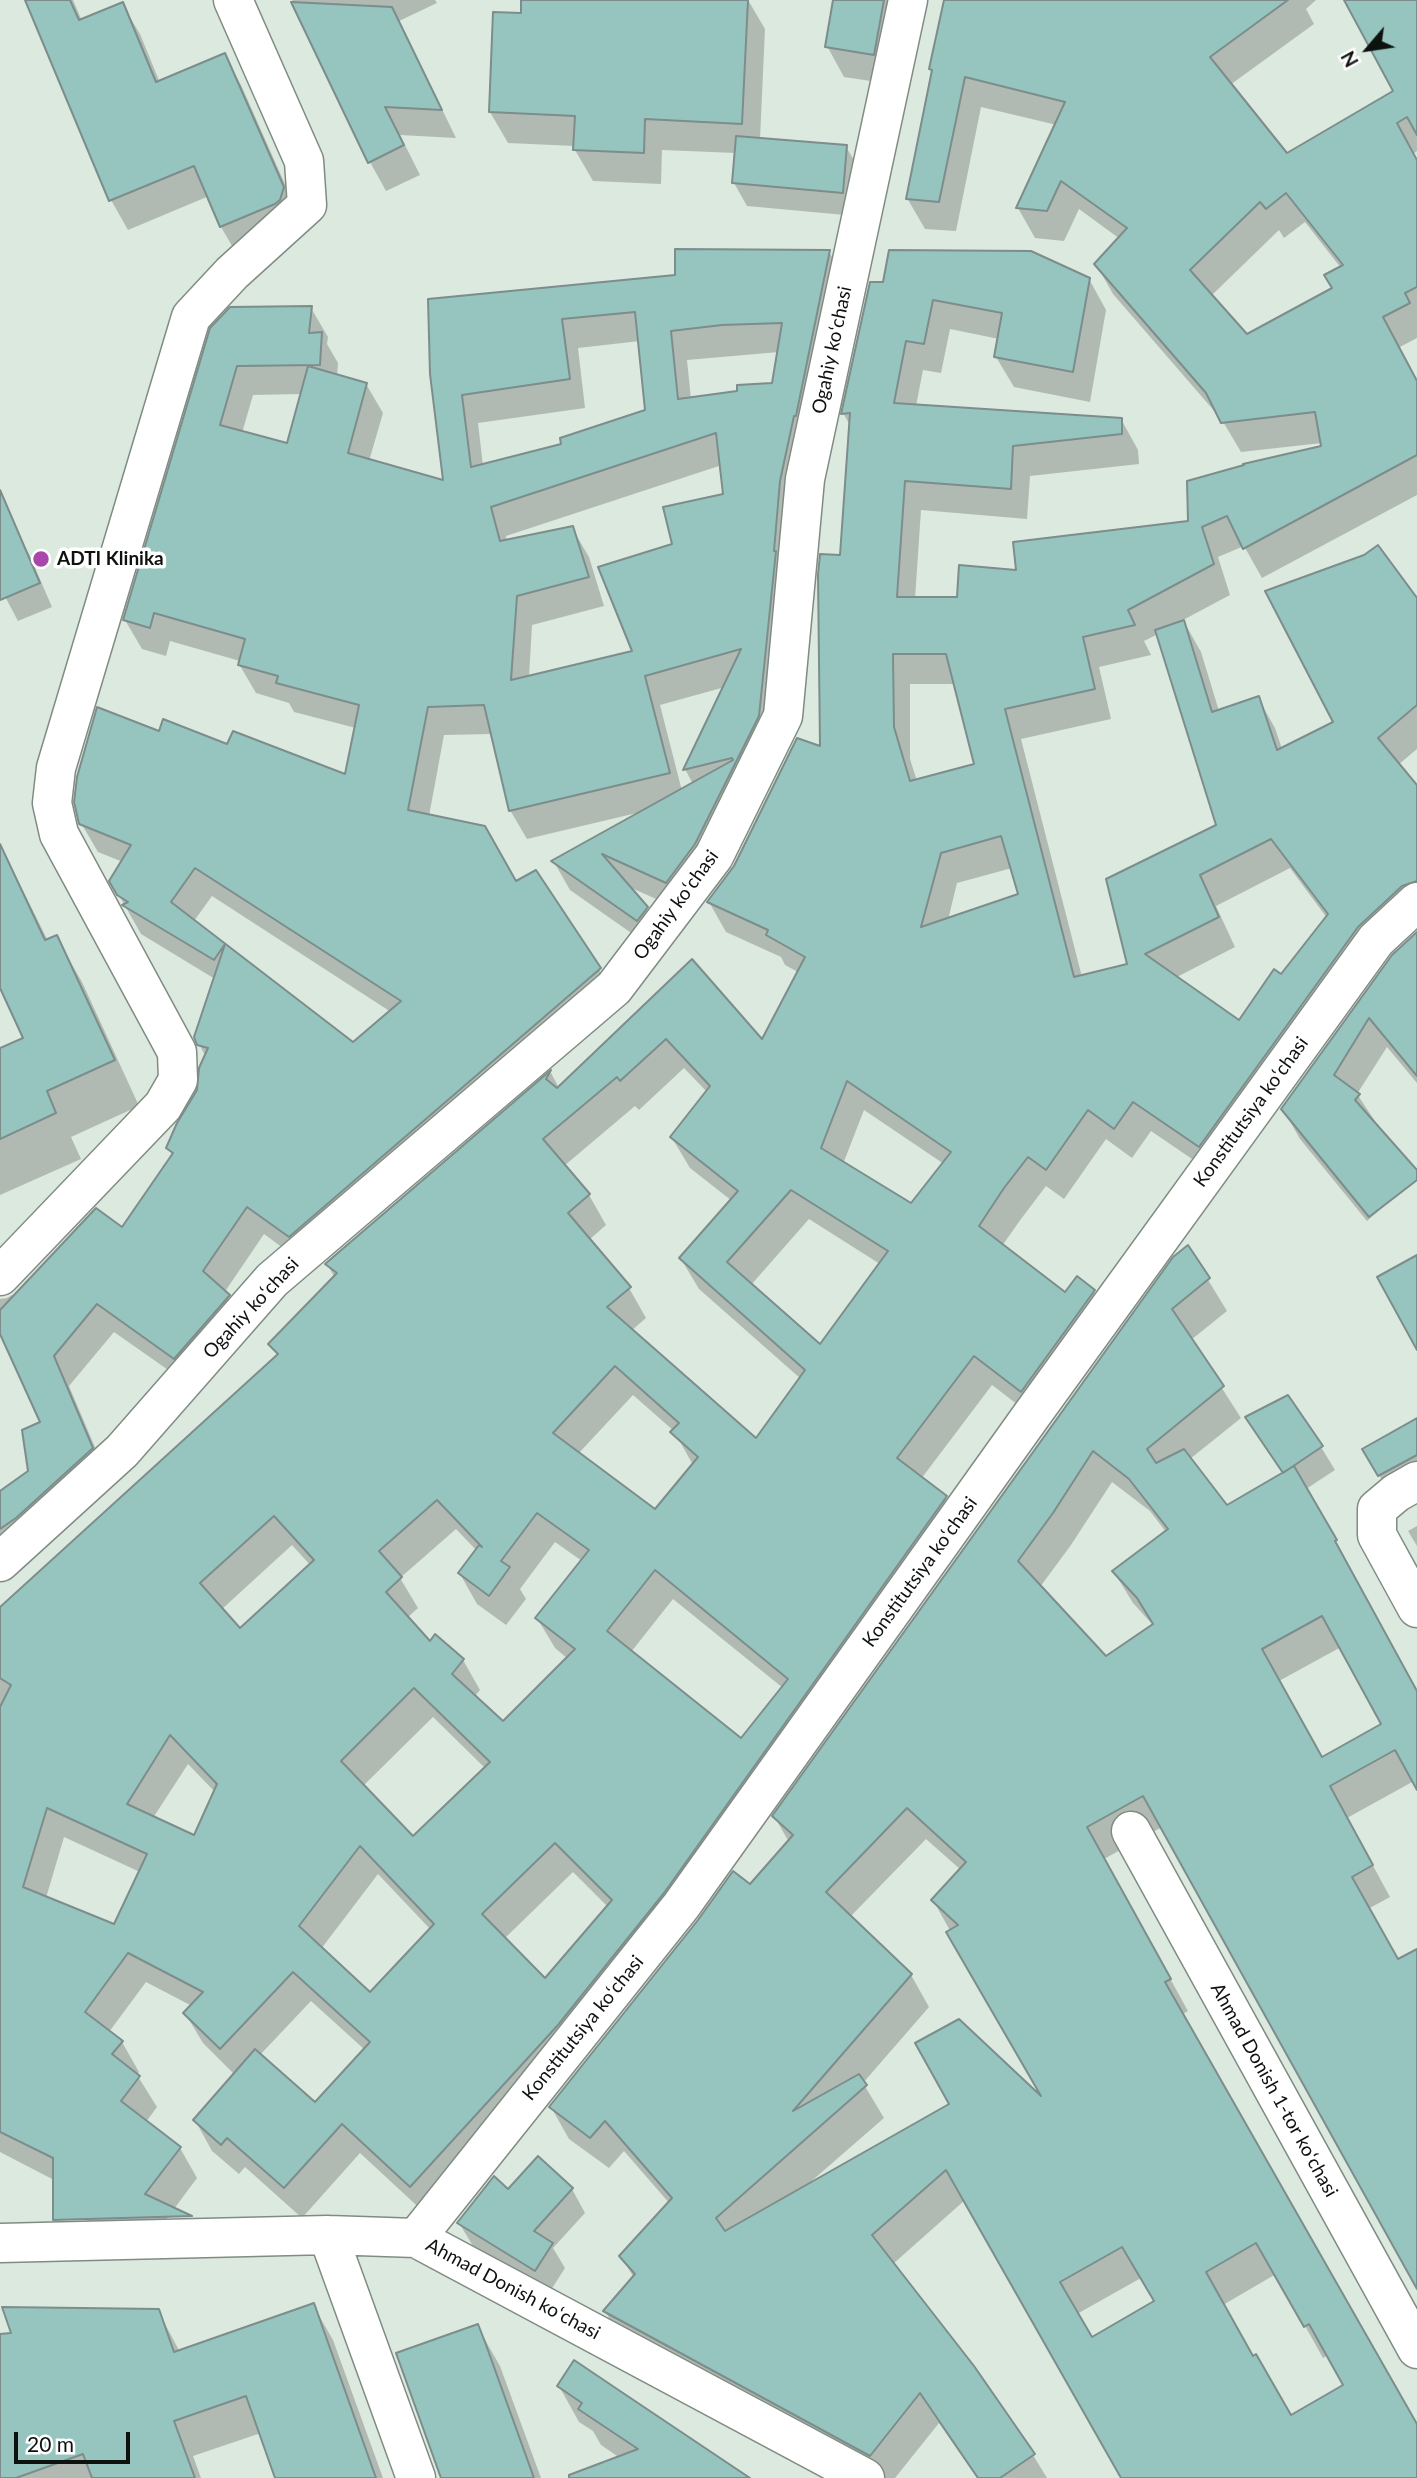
<!DOCTYPE html>
<meta charset="utf-8">
<style>
body{margin:0}
#map{position:relative;width:1417px;height:2478px;overflow:hidden;background:#dce9df;font-family:Lato,sans-serif}
canvas{display:block}
.north{position:absolute;left:1333px;top:14px;width:70px;height:70px;-webkit-text-stroke:5px #fff;paint-order:stroke;rotate:241deg;font-size:19px;font-weight:700;line-height:28px;text-align:center;color:#0e120f}
.north::after{content:'';display:block;margin:auto;width:24px;height:32px;background:#0e120f;clip-path:polygon(50% 0,100% 100%,50% 72%,0 100%)}
.scale{position:absolute;left:14px;top:2432px;width:116px;height:32px;box-sizing:border-box;border:4px solid #0e120f;border-top:0;padding-left:9px;font-size:21px;line-height:24px;white-space:nowrap;color:#0e120f;-webkit-text-stroke:5px #fff;paint-order:stroke}
</style>
<div id="map">
<canvas width="1417" height="2478"></canvas>
<div class="north">N</div>
<div class="scale">20 m</div>
</div>
<script>
const g = document.querySelector('canvas').getContext('2d');
g.lineJoin = 'round';
function paint(path, color) {
  g.fillStyle = color;
  g.fill(path, 'evenodd');
}
function strokePath(path, color, width, dash) {
  g.strokeStyle = color;
  g.lineWidth = width;
  g.lineCap = dash ? 'butt' : 'round';
  g.setLineDash(dash || []);
  g.stroke(path);
}
function write(font, color, halo, rows, align = 'center') {
  g.font = font + ' Lato,sans-serif';
  g.lineWidth = 7;
  g.setLineDash([]);
  g.textBaseline = 'middle';
  g.strokeStyle = halo;
  g.fillStyle = color;
  for (const [text, x, y, turn = 0] of rows) {
    g.save();
    g.translate(x, y);
    g.rotate((+turn || 0) * Math.PI / 180);
    g.textAlign = isNaN(turn) ? turn : align;
    if (halo) g.strokeText(text, 0, 0);
    g.fillText(text, 0, 0);
    g.restore();
  }
}
paint(new Path2D(`
 M26 0H73L82 21 122 4 140 34 160 83 224 55 241 85 300 218 238 256 221 227 209 196 128 230 111 200Z
 M292 0H435L437 3 399 21 456 138 400 135 420 175 386 191 370 162Z
 M523 0H748L765 29 760 139 846 147 860 170 856 216 747 206 734 183 736 153 662 150 661 184 593 181 575 150V146L508 143 490 112 522 15Z
 M835 0H905L891 84 844 77 827 46Z
 M946 0H1316L1306 9 1314 24 1230 85 1286 155 1395 91 1375 0H1417V151L1413 154 1417 161V338L1398 348 1417 383V495L1262 578 1244 546 1218 557 1230 595 1183 620 1201 652 1219 711 1258 698 1275 728 1282 749 1335 722 1417 601V749L1398 765 1417 787V918L1217 1176 1151 1131 1132 1158 1106 1139 1064 1199 1046 1186 1021 1219 1002 1246 1065 1294 1094 1292 1111 1322 1039 1421 992 1385 921 1479 945 1497 963 1528 428 2216 360 2153 302 2218 245 2167 239 2174 212 2151 195 2120 235 2075 203 2043 185 2013 192 2006 146 1982 109 2032 122 2042 139 2072 137 2075 157 2107 146 2122 180 2148 197 2178 148 2244 72 2215 54 2180 0 2152V1609L278 1357 271 1344 335 1278 327 1264 551 1073 559 1088 692 962 762 1042 798 972 785 965 781 957 726 932 709 902 822 748 841 557 851 427 843 413 871 284 1089 279 1106 310 1090 402 1014 387 996 357 999 339 950 329 941 373 923 370 916 406 1121 419 1138 450 1139 464 1030 476 1027 519 921 510 915 599H959L1018 572 1190 522 1323 447 1322 443 1241 452 1222 420 1113 294 1096 264 1120 239 1079 209 1064 241 1035 238 1018 208 1057 125 981 107 956 231 925 229 907 198 933 73 930 68ZM1305 222 1341 268 1334 289 1247 336 1211 296 1279 230 1284 238ZM1158 634 1218 825 1129 965 1082 977 1021 739 1111 719 1099 667 1151 655 1144 641ZM910 684H955L976 765 917 781 910 759ZM1012 868 1020 895 948 920 957 883ZM1290 868 1327 918 1282 977 1240 1023 1175 978 1235 947 1216 906ZM684 1068 707 1092 672 1138 690 1168 732 1201 681 1259 699 1289 801 1379 756 1441 631 1331 646 1318 629 1288 589 1240 606 1225 589 1195 564 1166 635 1106 639 1110ZM864 1110 944 1164 912 1206 843 1164ZM809 1219 880 1264 820 1347 751 1285ZM633 1395 674 1431 693 1465 655 1512 578 1454ZM456 1529 477 1551 460 1574 477 1604 506 1625 526 1599 520 1589 555 1542 582 1561 537 1618 555 1648 568 1659 503 1724 474 1697 480 1690 463 1660 430 1643 407 1618 418 1608 400 1578ZM292 1545 311 1566 240 1630 221 1610ZM673 1599 783 1688 741 1740 631 1652ZM433 1717 486 1769 413 1838 363 1786ZM188 1764 215 1792 195 1837 153 1818ZM64 1837 140 1872 115 1926 46 1898ZM573 1872 608 1907 545 1981 504 1939ZM378 1874 431 1930 371 1995 321 1949ZM311 2001 365 2050 315 2105 259 2056Z
 M829 252 846 280 774 745 683 911 627 886 646 908 663 937 654 949 570 890 554 862 641 812 527 839 510 810 492 734 444 735 429 816 516 883 536 872 617 998 306 1265 264 1234 224 1293 245 1325 191 1386 114 1332 69 1386 108 1478 0 1552V1493L30 1471 42 1423 0 1329V1299L7 1298 123 1230 173 1156 168 1148 199 1091 206 1057 199 1044 215 979 141 934 111 881 123 862 98 852 81 823 160 733 228 746 347 777 356 728 294 712 289 703 256 693 239 664 240 661 170 641 166 656 142 649 125 620 212 329 311 308 328 337 327 344 338 363 337 376 366 384 383 413 369 461 445 482 430 300 677 277ZM640 341 647 411 563 445 483 466 478 423 585 408 578 348ZM779 352 773 385 691 399 687 360ZM302 394 288 446 242 433 253 395ZM722 465 725 496 674 545 634 652 529 677 532 625 604 606 589 557 572 528 507 541 506 536ZM725 687 685 769 693 784 682 791 660 705ZM212 896 391 1012 353 1044 194 921Z
 M16 530 29 554 52 607 18 621 0 587V537Z
 M0 844 48 941 56 937 82 982 139 1106 71 1137 81 1159 0 1195V1050L25 1038 0 984Z
 M1417 934V1083L1387 1047 1357 1094 1414 1180 1367 1221 1300 1139 1283 1109Z
 M1188 1247 1227 1311 1191 1340 1241 1418 1190 1459 1226 1507 1284 1474 1248 1418 1321 1447 1335 1470 1306 1489 1417 1690V1786L1414 1781 1347 1818 1390 1897 1368 1909 1397 1962 1417 1951V2284L1162 1827 1104 1859 1188 2011 1181 2015 1417 2428V2478H1123L965 2200 893 2264 1033 2455 1047 2478H977L939 2423 895 2478H873L623 2342 605 2311 634 2278 621 2256 670 2204 624 2151 609 2168 569 2139 551 2107 789 1842 774 1816ZM1112 1482 1150 1511 1166 1532 1114 1572 1133 1603 1153 1625 1106 1659 1040 1587 1071 1545ZM1341 1647 1383 1724 1322 1759 1279 1681ZM926 1839 961 1870 933 1900 1046 2103 807 2185 884 2118 863 2083 929 2007 911 1975 850 1917ZM1276 2274 1323 2358 1328 2355 1345 2385 1291 2417 1253 2358 1223 2305ZM1141 2278 1156 2302 1091 2340 1077 2314Z
 M1417 1425V1485L1393 1498 1364 1450Z
 M1417 1526V1546L1408 1531Z
 M538 2158 572 2189 585 2213 553 2248 565 2268 549 2293 473 2246 459 2223 508 2191Z
 M313 2305 333 2340 383 2478H277L261 2433 193 2456 201 2478H0V2337L158 2311 180 2352Z
 M477 2326 500 2366 541 2478H442Z
 M559 2386 746 2478H599L620 2458 601 2445 593 2431 579 2422Z`), '#0003');
const building = new Path2D(`
 M25 0H70L79 20 123 2 156 82 225 53 284 187 280 200 275 204 220 227 194 166 109 201Z
 M521 0H748L742 124 645 119 644 153 573 150 575 116 489 112 493 12 521 13Z
 M833 0H884L874 55 825 47Z
 M944 0H1288L1210 57 1287 153 1393 91 1344 0H1417V135L1407 117 1397 123 1417 160V287L1405 293 1410 303 1383 317 1417 381V455L1243 549 1227 516 1202 527 1214 564 1128 610 1135 625 1083 637 1095 689 1005 709 1074 977 1127 964 1106 879 1216 825 1155 630 1184 620 1212 712 1259 696 1277 750 1333 722 1265 591 1364 555 1378 545 1417 598V705L1378 738 1417 785V881L1402 886 1358 927 1199 1147 1133 1102 1114 1129 1088 1110 1046 1170 1028 1157 1004 1188 979 1226 1065 1292 1077 1276 1095 1290 1021 1392 974 1356 897 1458 947 1496 664 1893 558 2025 410 2187 342 2124 284 2188 227 2138 221 2145 193 2120 255 2049 315 2102 370 2042 293 1972 220 2049 183 2013 203 1992 128 1953 85 2012 123 2041 112 2054 140 2076 121 2101 181 2147 145 2194 192 2216 53 2220V2158L0 2132V1707L11 1685 0 1678V1607L278 1354 268 1344 337 1273 325 1264 551 1070 546 1079 557 1088 692 959 762 1039 805 957 766 935 768 930 707 902 734 866 797 738 820 746 818 575 820 554 840 555 850 413 841 414 870 282H883L889 250 1031 251 1090 278 1073 372 994 357 1002 313 933 300 924 344 906 341 894 403 1122 418V434L1013 446 1011 489 905 481 897 597H957L959 565 1016 570 1013 542 1188 521 1187 481 1244 465 1243 464 1321 446 1315 412 1221 423 1206 393 1094 264 1127 228 1061 181 1047 211 1016 208 1065 102 965 77 939 202 906 199 932 70 929 69ZM1286 193 1343 265 1324 275 1332 288 1247 334 1190 270 1260 202 1266 209ZM893 654H946L974 764 910 781 894 727ZM1001 836 1018 894 921 927 941 853ZM1271 839 1328 914 1281 974 1274 969 1239 1020 1145 954 1219 917 1200 875ZM666 1039 710 1086 670 1137 738 1191 679 1258 805 1370 756 1438 607 1307 631 1287 568 1213 590 1194 543 1139 617 1077 620 1081ZM847 1081 951 1152 911 1203 821 1148ZM791 1190 888 1251 820 1344 727 1262ZM615 1366 679 1423 670 1432 698 1457 655 1509 553 1433ZM437 1500 482 1547 479 1545 458 1573 489 1596 510 1567 501 1561 537 1513 589 1550 535 1618 575 1649 503 1721 452 1674 464 1659 435 1634 430 1641 386 1592 402 1577 379 1551ZM274 1516 314 1560 240 1628 200 1583ZM655 1570 788 1679 741 1738 607 1631ZM414 1688 490 1762 413 1836 341 1761ZM170 1735 217 1784 194 1835 127 1804ZM47 1808 147 1854 114 1924 23 1887ZM555 1843 612 1900 545 1978 482 1914ZM360 1846 434 1924 370 1992 299 1926Z
 M291 2 392 7 442 110 385 107 404 145 368 163Z
 M736 136 847 145 843 193 732 183Z
 M675 249 830 250 796 416H794L780 481 774 551H776L759 716 695 844 666 883 602 854 648 907 637 921 551 861 733 760 732 758 683 770 741 649 645 676 670 773 509 811 484 705 428 707 408 810 485 826 516 881 536 870 601 968 289 1237 247 1207 203 1271 230 1295 174 1359 97 1304 54 1356 93 1448 16 1518 0 1529V1491L28 1471 22 1430 40 1422 0 1334V1310L96 1208 122 1227 173 1153 166 1148 177 1123 197 1090 199 1068 208 1048 197 1045 194 1037 225 944 214 960 122 905 128 902 117 895 109 881 131 845 79 824 74 802 77 777 97 707 159 731 163 719 227 744 233 731 345 774 359 705 276 683 278 676 238 665 245 639 154 613 150 628 123 620 210 328 230 307 312 306 309 333 322 332 320 365 237 366 220 425 287 443 308 366 367 383 348 453 443 480 430 374 428 299 675 275ZM635 312 645 410 560 438 561 444 471 467 462 395 570 379 562 319ZM782 323 772 383 737 385V391L678 399 671 331 722 325ZM716 433 723 494 663 507 672 544 598 567 632 651 511 680 517 596 589 577 573 526 500 541 491 507ZM195 868 401 1001 353 1042 171 902Z
 M0 490 40 583 0 600Z
 M0 844 45 940 57 935 115 1060 47 1091 56 1113 0 1139V1048L23 1038 0 988Z
 M1417 932V1076L1369 1018 1334 1075 1360 1094 1355 1100 1417 1170V1180L1369 1217 1281 1109 1392 955Z
 M1188 1245 1210 1278 1172 1309 1224 1386 1147 1449 1156 1463 1184 1449 1227 1505 1294 1466 1337 1540 1335 1541 1417 1691V1790L1395 1750 1330 1786 1373 1865 1352 1877 1398 1959 1417 1949V2289L1143 1796 1087 1827 1171 1979 1165 1982 1417 2424V2478H1121L946 2170 872 2235 974 2366 1035 2454 1000 2478H978L920 2393 870 2456 603 2311 635 2274 619 2256 672 2198 605 2121 590 2138 549 2107 698 1920 733 1871 750 1884 793 1835 772 1816 1173 1257ZM1093 1451 1129 1479 1168 1529 1112 1571 1137 1598 1153 1624 1106 1656 1018 1561 1053 1513ZM1322 1616 1381 1724 1322 1757 1262 1649ZM907 1808 966 1862 931 1900 958 1925 946 1932 1041 2096 959 2019 915 2043 949 2104 725 2231 716 2218 867 2085 859 2074 793 2111 912 1974 826 1892ZM1256 2243 1304 2327 1309 2324 1343 2385 1291 2415 1256 2354 1253 2356 1206 2272ZM1122 2247 1154 2301 1092 2337 1060 2282Z
 M1417 1255V1350L1377 1277Z
 M1288 1395 1323 1446 1283 1473 1245 1417Z
 M1417 1418V1455L1378 1476 1362 1449Z
 M538 2156 573 2188 534 2231 553 2243 535 2271 457 2223 494 2176 508 2189Z
 M314 2303 376 2478H275L246 2396 174 2421 195 2478H92L83 2454 16 2478H0V2334L11 2333 2 2307 159 2309 174 2352Z
 M478 2324 485 2342 534 2478H441L396 2353Z
 M574 2360 626 2395 750 2478H569V2475L638 2449 578 2409 582 2403 557 2386Z`);
paint(building, '#96c5bf');
strokePath(building, '#7c8d8b', 2);
const minor = new Path2D(`
 M0 1276 163 1106 178 1080 177 1052 59 834 52 803 56 768 191 317 232 273 307 205 304 161 233 0
 M1417 1481 1396 1493 1377 1509V1535L1417 1608
 M0 1562 122 1451 272 1280 614 988 714 856 783 716 805 479 908 0
 M1131 1831 1417 2349
 M328 2235 416 2478
 M416 2238 681 1906 1031 1416 1376 940 1417 902
 M0 2243 328 2235 416 2238 865 2478`);
strokePath(minor, '#808c83', 41);
strokePath(minor, '#fff', 38);
for (const [x, y, r, color] of [
 [41,559,9,"#aa47ad"]
]) {
  const dot = new Path2D();
  dot.arc(x, y, r, 0, 2 * Math.PI);
  g.fillStyle = color;
  g.fill(dot);
  strokePath(dot, '#fff', 2.5);
}
write('19px', '#0e120f', '#fff', [
 ["Ogahiy koʻchasi",832,350,-78],
 ["Ogahiy koʻchasi",676,905,-54],
 ["Konstitutsiya koʻchasi",1251,1112,-54],
 ["Ogahiy koʻchasi",251,1308,-47],
 ["Konstitutsiya koʻchasi",920,1572,-54],
 ["Konstitutsiya koʻchasi",583,2028,-51],
 ["Ahmad Donish 1-tor koʻchasi",1274,2090,61],
 ["Ahmad Donish koʻchasi",513,2289,28]
]);
write('bold 19px', '#0e120f', '#fff', [
 ["ADTI Klinika",57,559]
], 'left');
</script>
